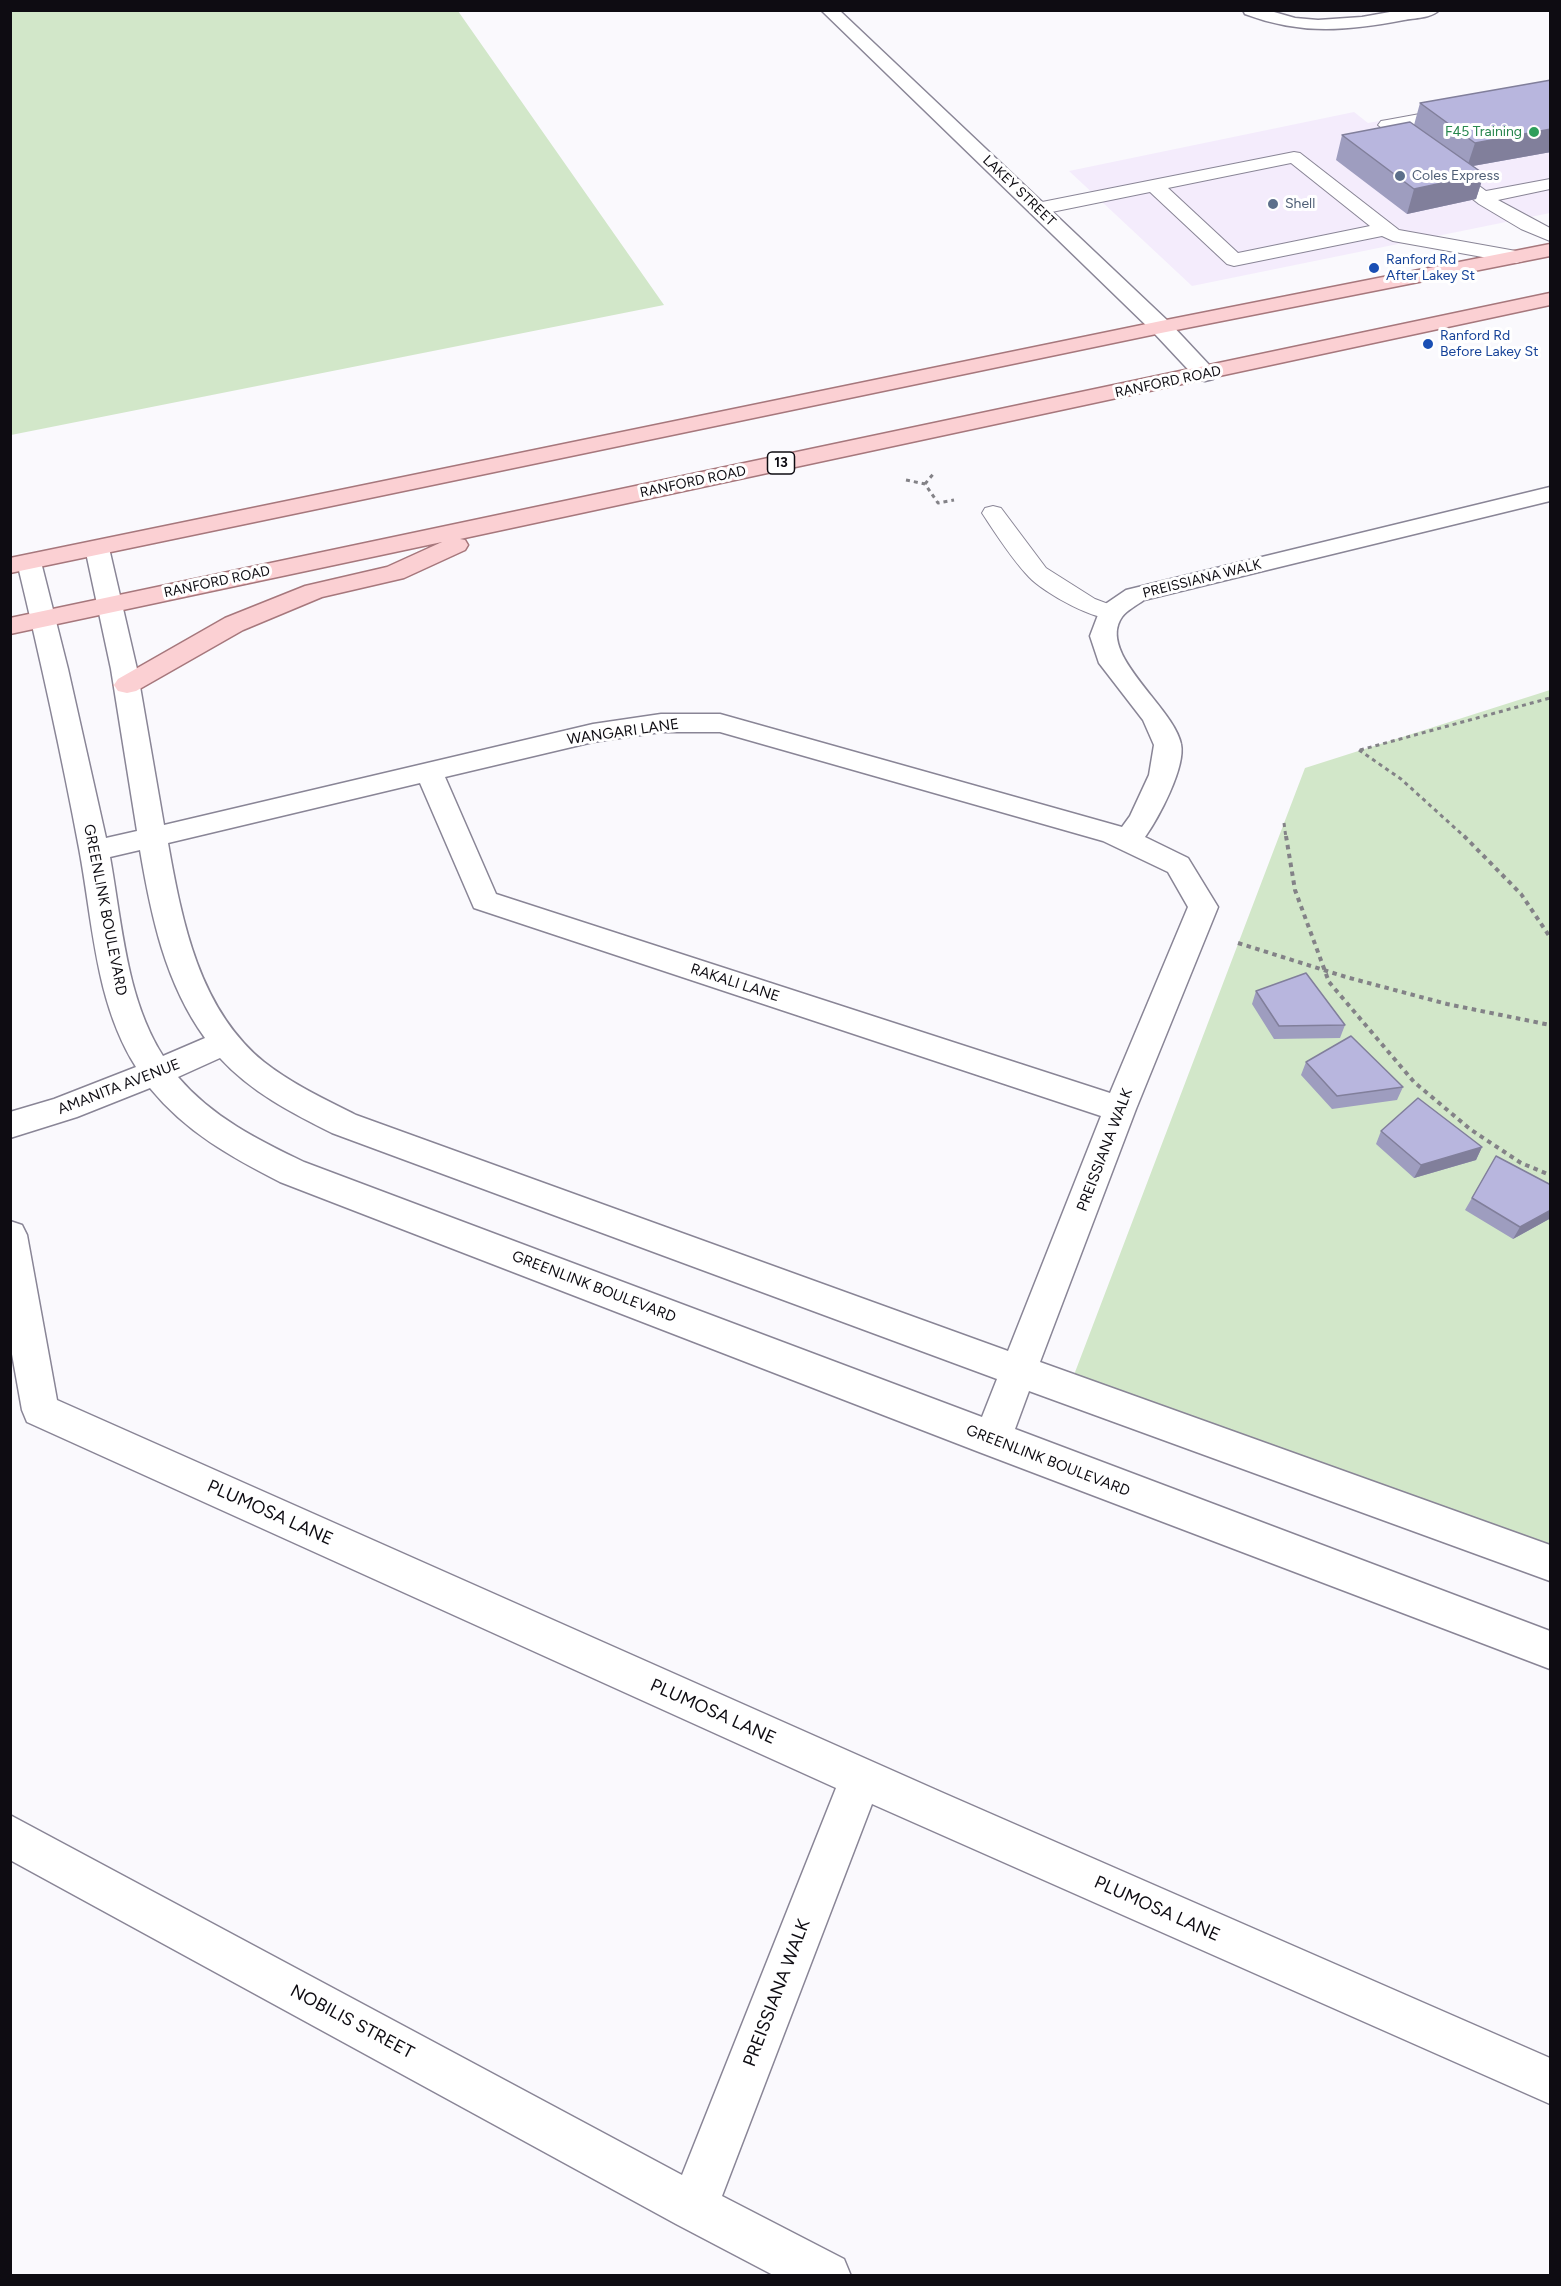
<!DOCTYPE html>
<style>
body{margin:0}
#map{position:relative;width:1561px;height:2286px;overflow:hidden;background:#faf9fd;font-family:Figtree,sans-serif}
canvas{display:block}
.frame{position:absolute;inset:0;border:12px solid #0e0c12;pointer-events:none}
</style>
<div id="map">
<canvas width="1561" height="2286"></canvas>
<div class="frame"></div>
</div>
<script>
const g = document.querySelector('canvas').getContext('2d');
g.lineJoin = 'round';
function paint(path, color) {
  g.fillStyle = color;
  g.fill(path, 'evenodd');
}
function strokePath(path, color, width, dash) {
  g.strokeStyle = color;
  g.lineWidth = width;
  g.lineCap = dash ? 'butt' : 'round';
  g.setLineDash(dash || []);
  g.stroke(path);
}
function write(font, color, halo, rows, align = 'center') {
  g.font = font + ' Figtree,sans-serif';
  g.lineWidth = 6;
  g.setLineDash([]);
  g.textBaseline = 'middle';
  g.strokeStyle = halo;
  g.fillStyle = color;
  for (const [text, x, y, turn = 0] of rows) {
    g.save();
    g.translate(x, y);
    g.rotate((+turn || 0) * Math.PI / 180);
    g.textAlign = isNaN(turn) ? turn : align;
    if (halo) g.strokeText(text, 0, 0);
    g.fillText(text, 0, 0);
    g.restore();
  }
}
paint(new Path2D(`
 M1550 90V213L1192 286 1069 171 1354 112 1368 123Z`), '#f4ecfc');
paint(new Path2D(`
 M11 10 458 11 664 305 11 435Z
 M1550 690V1566L1069 1388 1305 768Z`), '#d2e7c9');
const service = new Path2D(`
 M1458 107 1464 108 1467 112 1464 116 1401 128 1486 191 1550 179V189L1498 200 1550 228V241L1521 229 1479 204 1378 125 1381 121 1387 120Z
 M1294 152 1300 153 1399 230 1516 251 1523 253 1526 257 1523 261 1516 263 1393 241 1382 236 1234 266 1227 264 1150 192 1037 215 1030 213 1028 209 1030 205 1037 203ZM1291 163 1370 226 1238 253 1168 188Z
 M993 506 1001 508 1046 568 1095 599 1119 608 1122 613 1119 618C1098 624 1043 592 1029 577 1011 558 996 534 982 513L985 508Z`);
const minor = new Path2D(`
 M1243 10H1267L1295 18 1318 20 1362 17 1401 10H1439C1432 18 1414 18 1404 20 1346 31 1301 35 1245 14Z
 M1550 487V501L1144 600C1137 605 1126 611 1122 617 1096 654 1174 707 1181 744 1186 767 1158 819 1145 837L1188 858 1218 907 1136 1109 1040 1362 1550 1545V1581L1029 1391 1015 1429 1550 1631V1669L979 1452 280 1182C231 1157 186 1132 150 1088L77 1117 10 1138V1112L54 1099 136 1067C95 1002 93 922 79 848 61 752 40 657 17 562L20 557 29 555 38 557 41 562 68 669 106 838 137 831 111 669 85 548 88 543 97 541 106 543 109 548 137 669 164 825 593 724 661 714H720L1122 827 1130 816 1149 775 1154 745 1143 720 1099 663 1090 636 1101 607 1126 590ZM661 732H720L1103 841 1168 872 1188 907 1110 1093 496 894 445 777 593 742ZM420 783 474 908 1101 1116 1008 1351 356 1115C324 1099 292 1084 264 1062 199 1009 182 922 168 843ZM140 850C151 915 165 983 205 1038L163 1056C126 998 122 923 110 857ZM220 1058C251 1092 292 1113 332 1133L997 1379 982 1417 304 1162C258 1140 212 1117 178 1077Z
 M10 1221 22 1225 27 1235 57 1400 941 1792 1550 2058V2104L872 1804 722 2196 844 2259 851 2276H775L676 2224 10 1860V1815L682 2175 836 1788 27 1422 22 1410 10 1343Z`);
const tertiary = new Path2D(`
 M821 10H839L1169 322 1213 369 1216 374 1213 379 1205 381 1197 379 1153 332Z`);
const primary = new Path2D(`
 M1550 244V256L1161 333 10 573V558L1161 321Z
 M1550 293V305L460 539 465 540 468 545 465 550 404 578 322 597 243 630 136 691 127 693 118 691 114 685 118 679 225 618 305 586 387 567 442 542 10 634V618Z`);
strokePath(service, '#898596', 2);
strokePath(minor, '#898596', 3);
strokePath(tertiary, '#898596', 3);
strokePath(primary, '#a6777c', 3);
strokePath(new Path2D(`
 M906 480 925 484 938 503 954 500
 M925 484 934 473
 M1359 750 1401 779 1466 838
 M1360 750 1550 698
 M1284 823 1286 838`), '#838287', 3, [4, 4]);
strokePath(new Path2D(`
 M1286 836 1295 890 1329 982 1414 1082 1470 1129 1521 1163 1550 1175
 M1464 836 1521 894 1550 937
 M1238 943 1346 977 1447 1004 1550 1025`), '#838287', 4, [4.5, 4.5]);
paint(service, '#fff');
paint(minor, '#fff');
paint(tertiary, '#fff');
paint(primary, '#fbd0d3');
paint(new Path2D(`
 M1420 103 1551 152 1473 166 1484 174 1476 199 1407 214 1336 160 1342 135 1414 125Z
 M1256 991 1345 1025 1340 1038 1274 1039 1252 1004Z
 M1306 1062 1403 1087 1397 1100 1332 1109 1301 1075Z
 M1381 1131 1482 1147 1476 1160 1414 1178 1376 1144Z
 M1496 1156 1551 1185V1218L1513 1239 1465 1210Z`), '#9e9dbf');
paint(new Path2D(`
 M1551 129V152L1467 167 1475 143Z
 M1484 174 1476 199 1407 214 1414 189Z
 M1482 1147 1476 1160 1414 1178 1421 1165Z
 M1551 1210V1218L1513 1239 1520 1227Z`), '#817f9b');
const building = new Path2D(`
 M1551 80V129L1475 143 1420 103Z
 M1410 122 1484 174 1414 189 1342 135Z
 M1306 973 1345 1025 1279 1026 1256 991Z
 M1351 1036 1403 1087 1337 1096 1306 1062Z
 M1418 1098 1482 1147 1421 1165 1381 1131Z
 M1496 1156 1551 1185V1210L1520 1227 1472 1198Z`);
paint(building, '#b8b6de');
strokePath(building, '#817f9b', 1.5);
for (const [x, y, r, color] of [
 [1534,132,6,"#2e9e5b"],
 [1400,176,6,"#5c6f8a"],
 [1273,204,6,"#5c6f8a"],
 [1374,268,6,"#1a4fb4"],
 [1428,344,6,"#1a4fb4"]
]) {
  const dot = new Path2D();
  dot.arc(x, y, r, 0, 2 * Math.PI);
  g.fillStyle = color;
  g.fill(dot);
  strokePath(dot, '#fff', 2);
}
write('14px', '#27864d', '#fff', [
 ["F45 Training",1522,132]
], 'right');
write('14px', '#4e5e75', '#fff', [
 ["Coles Express",1412,176],
 ["Shell",1285,204]
], 'left');
write('14px', '#0e0c12', '#fff', [
 ["LAKEY STREET",1019,191,44],
 ["RANFORD ROAD",1168,382,-12],
 ["RANFORD ROAD",693,482,-12],
 ["PREISSIANA WALK",1202,579,-14],
 ["RANFORD ROAD",217,582,-12]
]);
write('14px', '#164399', '#fff', [
 ["Ranford Rd",1386,260],
 ["After Lakey St",1386,276],
 ["Ranford Rd",1440,336],
 ["Before Lakey St",1440,352]
], 'left');
for (const [x, y, w] of [
 [781,463,27]
]) {
  const box = new Path2D();
  box.roundRect(x - w / 2, y - 11, w, 22, 4.5);
  g.fillStyle = '#fff';
  g.fill(box);
  strokePath(box, '#0e0c12', 1.5);
}
write('bold 14px', '#0e0c12', null, [
 ["13",781,463]
]);
write('15px', '#0e0c12', '#fff', [
 ["WANGARI LANE",623,732,-8],
 ["GREENLINK BOULEVARD",105,910,79],
 ["RAKALI LANE",735,983,18],
 ["AMANITA AVENUE",119,1087,-21],
 ["PREISSIANA WALK",1105,1150,-69],
 ["GREENLINK BOULEVARD",594,1287,21],
 ["GREENLINK BOULEVARD",1048,1461,21]
]);
write('18px', '#0e0c12', '#fff', [
 ["PLUMOSA LANE",270,1513,24],
 ["PLUMOSA LANE",713,1712,24],
 ["PLUMOSA LANE",1157,1909,24],
 ["PREISSIANA WALK",777,1993,-69],
 ["NOBILIS STREET",352,2022,28]
]);
</script>
